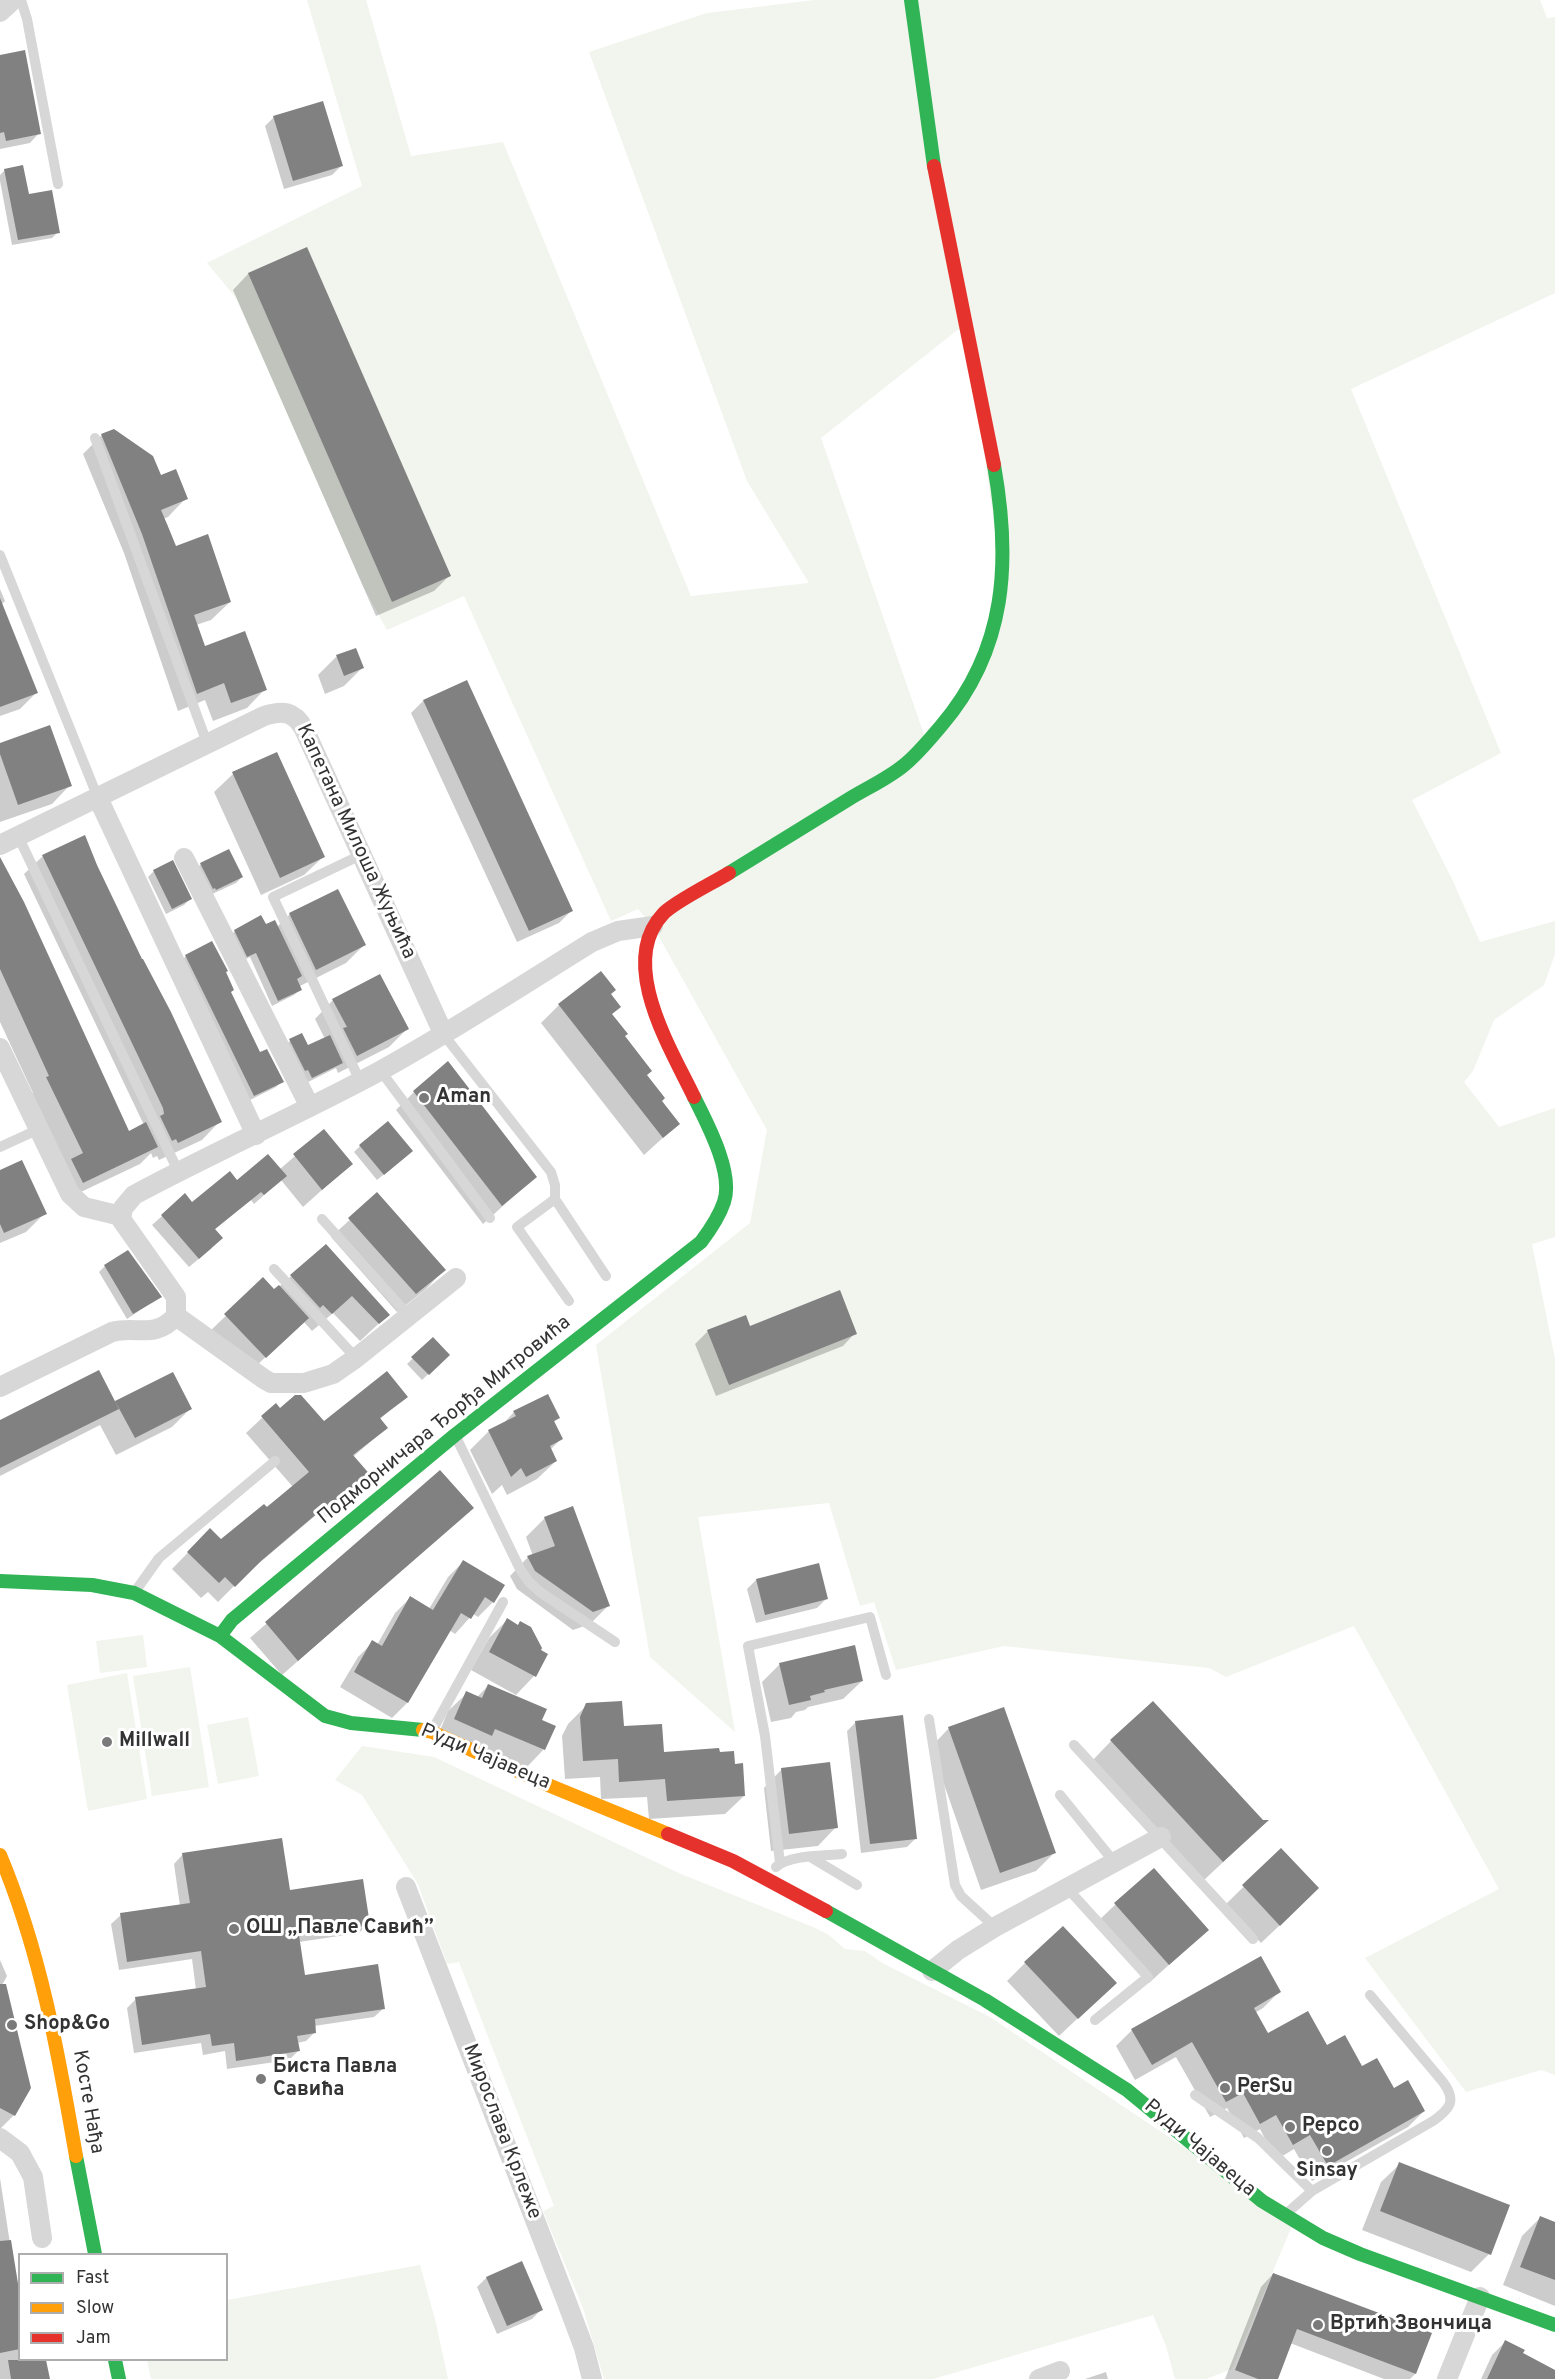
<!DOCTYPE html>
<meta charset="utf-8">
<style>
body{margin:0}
#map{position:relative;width:1555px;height:2379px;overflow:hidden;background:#fff;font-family:Overpass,sans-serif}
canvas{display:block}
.legend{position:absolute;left:18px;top:2253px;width:210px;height:108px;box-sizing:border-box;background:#fff;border:2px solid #adadad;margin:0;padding:8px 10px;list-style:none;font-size:18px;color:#333}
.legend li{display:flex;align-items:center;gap:12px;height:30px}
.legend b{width:30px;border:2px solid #adadad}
</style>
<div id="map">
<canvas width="1555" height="2379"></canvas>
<ul class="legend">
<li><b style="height:8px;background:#30b455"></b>Fast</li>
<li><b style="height:8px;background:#ff9f0a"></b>Slow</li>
<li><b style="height:8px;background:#e5322d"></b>Jam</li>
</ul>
</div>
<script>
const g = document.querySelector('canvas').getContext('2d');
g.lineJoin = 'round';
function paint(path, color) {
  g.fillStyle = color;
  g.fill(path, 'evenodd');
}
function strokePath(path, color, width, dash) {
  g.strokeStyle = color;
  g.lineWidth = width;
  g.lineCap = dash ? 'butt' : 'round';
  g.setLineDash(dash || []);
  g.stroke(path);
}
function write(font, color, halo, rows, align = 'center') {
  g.font = font + ' Overpass,sans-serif';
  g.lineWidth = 6;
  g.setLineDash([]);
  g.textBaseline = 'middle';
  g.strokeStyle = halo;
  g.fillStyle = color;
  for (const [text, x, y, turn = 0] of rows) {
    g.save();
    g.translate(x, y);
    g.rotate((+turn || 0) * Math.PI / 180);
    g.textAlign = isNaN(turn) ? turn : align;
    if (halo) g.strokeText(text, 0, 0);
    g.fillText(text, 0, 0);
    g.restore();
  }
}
paint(new Path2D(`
 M307 0H366L411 156 503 142 691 596 809 583 747 481 589 52 707 13 815 0H1540L1547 18 1555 17V293L1351 389 1501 753 1412 800 1452 879 1480 942 1555 921V954L1544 985 1494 1020 1473 1071 1464 1082 1499 1127 1555 1108V1237L1532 1244 1555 1359V2075L1541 2070 1466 2092 1365 1958 1499 1889 1354 1626 1226 1677 1209 1668 1004 1646 896 1670 874 1602 860 1606 829 1503 698 1517 735 1732 650 1657 596 1345 750 1223 767 1130 653 926 638 909 611 921 464 596 387 630 364 588 236 298 207 263 362 186ZM965 324 1002 576 981 666 927 743 821 438Z
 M143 1635 147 1667 100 1673 96 1641Z
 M190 1667 209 1787 152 1796 133 1676Z
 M127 1673 147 1799 88 1811 67 1685Z
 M248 1717 259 1776 218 1784 207 1725Z
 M362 1746 434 1757 681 1874 813 1927 829 1935 845 1949 865 1951 884 1964 990 2017 1294 2221 1232 2369 1206 2379H1175L1166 2346 1153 2315 933 2379H604L583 2308 543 2211 554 2206 459 1962 447 1964 418 1884 362 1795 335 1780Z
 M420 2265 436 2323 448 2379H151L147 2360H226L227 2300Z`), '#f1f5ed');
paint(new Path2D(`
 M0 57 39 133 30 143 0 149Z
 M274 117 341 166 332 175 284 189 265 126Z
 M5 170 58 232 52 238 12 245 0 181V175Z
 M306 249 449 576 434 591 376 616 233 290 248 274Z
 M102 435 186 498 168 517 163 519 175 548 230 602 211 620 196 625 204 648 265 689 247 708 213 721 205 700 178 711 124 553 83 454Z
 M0 589 5 601 2 604 36 693 20 709 0 716Z
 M355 650 362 668 344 686 325 694 318 675 336 657Z
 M466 682 572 910 559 923 517 942 411 713 423 701Z
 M0 745 70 785 52 804 0 822Z
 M276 754 323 857 304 875 261 895 214 792 233 774Z
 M43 856 95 866 220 1121 202 1140 159 1160 157 1156 153 1158 151 1153 140 1164 66 1199 31 1095 33 1093 0 1022V877L128 1133 144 1125 24 874Z
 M201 864 242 877 236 883 210 895 195 870Z
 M154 871 190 899 184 905 166 914 148 877Z
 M290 914 364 945 346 963 298 987 300 990 294 995 272 1006 250 957 241 961 229 937 235 931 265 926 277 927Z
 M186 956 224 973 230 992 260 1054 282 1081 276 1087 248 1101 180 962Z
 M609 994 611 1015 660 1101 678 1124 644 1155 541 1023 559 1005Z
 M333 1000 407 1029 389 1047 338 1073 336 1068 306 1083 284 1046 290 1041 308 1047 325 1039 315 1019Z
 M414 1092 535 1177 483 1224 396 1110Z
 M324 1131 351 1164 303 1207 281 1180 254 1204 251 1200 214 1230 212 1248 189 1267 152 1225 162 1216 192 1204 237 1182 280 1169Z
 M360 1146 405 1157 377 1180 354 1152Z
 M0 1171 45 1213 26 1232 0 1243Z
 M377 1195 444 1270 426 1289 397 1312 331 1237Z
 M326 1246 388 1315 360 1341 333 1313 312 1331 304 1322 246 1375 207 1334 263 1280 274 1291Z
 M105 1266 160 1297 127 1319 99 1272Z
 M749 1328 855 1333 843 1346 716 1396 695 1344 708 1331Z
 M433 1339 448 1355 422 1380 407 1364Z
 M406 1396 379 1420 386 1428 353 1457 371 1478 322 1521 316 1515 245 1575 218 1602 208 1592 201 1598 172 1569 210 1530 221 1541 293 1487 246 1433 263 1417 280 1410 324 1423Z
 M116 1402 190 1409 172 1427 116 1455 100 1425 0 1476V1422Z
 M514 1412 558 1418 553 1423 561 1439 550 1450 556 1461 537 1479 507 1495 502 1485 492 1494 470 1450 489 1431 502 1425Z
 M440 1472 472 1508 282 1675 250 1638Z
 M545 1518 609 1605 590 1624 573 1630 517 1589 510 1576 528 1557 533 1556 526 1537Z
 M463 1562 493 1602 478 1617 473 1614 455 1634 449 1630 407 1703 392 1718 340 1687 358 1657 373 1642 377 1645 395 1613 410 1598 429 1609 448 1577Z
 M756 1580 826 1599 817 1608 756 1623 747 1589Z
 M507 1620 546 1655 534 1676 516 1695 471 1670 489 1638Z
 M780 1664 862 1681 843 1699 808 1707 805 1710 796 1712 791 1718 771 1722 762 1682Z
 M488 1686 540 1720 544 1749 526 1768 437 1738 448 1711 467 1693 477 1697Z
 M587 1705 662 1754 718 1753 734 1765 744 1796 725 1814 649 1819 647 1797 601 1799 600 1777 565 1779 562 1736 568 1724Z
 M856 1722 916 1838 907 1847 861 1853 847 1731Z
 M949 1728 1054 1853 1036 1871 981 1890 931 1747Z
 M1111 1741 1249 1838 1204 1880 1093 1760Z
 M782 1769 836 1827 818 1846 771 1851 764 1788Z
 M1281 1850 1299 1907 1261 1943 1225 1905Z
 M183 1854 289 1891 368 1924 359 1933 299 1942 304 1976 384 2008 374 2017 314 2026 315 2032 306 2041 297 2043 298 2051 289 2060 227 2069 225 2051 203 2055 201 2043 134 2053 127 2008 136 1999 196 1990 192 1959 119 1970 111 1924 121 1915 180 1906 174 1864Z
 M1116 1904 1207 1930 1149 1983 1097 1922Z
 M0 1960 7 1976 0 1989Z
 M1025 1963 1096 2001 1059 2036 1007 1981Z
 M1279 1992 1263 2008 1255 2013 1267 2035 1327 2048 1362 2068 1424 2111 1408 2127 1312 2181 1294 2149 1276 2160 1260 2129 1244 2138 1227 2108 1210 2117 1176 2057 1135 2080 1116 2046 1132 2030Z
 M0 2008 14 2115 0 2129Z
 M1400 2164 1489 2254 1471 2272 1362 2230 1381 2182Z
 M0 2178 20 2309V2360H45L48 2379H0Z
 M1540 2218 1555 2224V2306L1503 2285 1522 2236Z
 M521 2263 541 2310 532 2319 497 2334 477 2287 486 2278Z
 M1273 2274 1430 2334 1415 2374 1410 2379H1384L1290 2343 1277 2379H1225L1261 2287Z
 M1505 2342 1521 2354 1555 2371V2379H1481L1492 2355Z
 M1106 2372 1108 2379H1085Z`), '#0003');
paint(new Path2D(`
 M25 50 41 134 6 141 4 132 0 133V55Z
 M323 101 343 166 293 181 273 116Z
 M23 165 29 194 52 190 60 233 18 240 4 169Z
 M307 247 451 576 392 602 248 273Z
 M114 429 153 456 161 475 176 469 188 499 161 510 167 524 176 546 208 534 231 602 194 615 205 646 245 631 267 690 231 703 224 683 197 694 142 534 101 434Z
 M0 598 38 693 0 707Z
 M356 648 364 668 344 676 336 655Z
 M467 680 573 911 529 931 423 700Z
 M50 725 72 786 18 805 0 754V743Z
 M277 752 325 857 280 878 232 772Z
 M85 835 97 865 142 959H143L171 1012 222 1122 178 1143 176 1139 172 1141 160 1116 164 1114 163 1108 42 855Z
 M229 849 243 877 216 890 215 888 213 889 200 863Z
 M0 857 24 902 129 1131 146 1122 158 1147 83 1183 71 1159 83 1153 46 1077 49 1076 0 969Z
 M173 860 192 899 172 909 153 870Z
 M338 889 366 945 316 970 289 913Z
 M261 915 266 924 275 920 302 976 297 979 302 990 278 1001 256 953 247 957 234 930Z
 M212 941 228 971 226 972 234 990 231 992 260 1052 267 1049 284 1082 254 1096 185 955Z
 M601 971 616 990 611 994 621 1007 612 1014 628 1034 625 1036 652 1071 647 1075 665 1098 662 1101 680 1124 663 1138 558 1004Z
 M380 974 409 1029 357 1056 343 1028 347 1027 332 999Z
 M302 1033 308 1045 330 1035 343 1063 312 1078 308 1070 305 1071 289 1039Z
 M448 1061 537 1177 502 1206 413 1091Z
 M388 1121 413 1151 384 1175 359 1145Z
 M324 1129 353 1164 322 1190 293 1154Z
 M268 1154 287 1176 264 1195 261 1192 215 1229 223 1238 199 1259 161 1215 185 1193 192 1202 230 1171 237 1180Z
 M22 1160 47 1214 4 1233 0 1224V1170Z
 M377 1192 446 1270 416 1294 348 1218Z
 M326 1244 390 1315 379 1324 352 1296 332 1314 323 1305 320 1308 290 1275Z
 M128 1250 162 1297 133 1314 104 1265Z
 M263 1277 274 1289 279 1285 309 1318 266 1358 224 1314Z
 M840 1290 857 1334 729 1385 707 1330 746 1315 750 1326Z
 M433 1337 450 1355 429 1375 411 1357Z
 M99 1370 119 1409 0 1468V1420Z
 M387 1371 408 1397 380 1418 388 1428 353 1455 373 1478 339 1507 333 1500 261 1561 235 1587 225 1577 219 1583 187 1552 210 1528 221 1539 264 1504 267 1507 309 1472 261 1416 276 1403 280 1408 295 1395H301L324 1421Z
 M173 1372 192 1409 135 1438 115 1401Z
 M548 1394 560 1418 554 1421 563 1439 550 1446 557 1461 526 1477 521 1468 511 1477 488 1430 516 1416 513 1411Z
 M440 1470 474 1508 298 1661 265 1622Z
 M573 1506 610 1606 593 1612 535 1571 527 1556 555 1546 544 1517Z
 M463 1560 505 1585 494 1603 485 1597 471 1619 461 1613 408 1703 354 1672 372 1640 382 1646 410 1596 433 1610Z
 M819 1563 828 1599 765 1615 756 1579Z
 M507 1618 518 1625 520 1621 531 1627 542 1648 541 1650 548 1654 536 1677 489 1652Z
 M855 1645 863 1681 824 1690 825 1692 810 1696 811 1700 789 1705 779 1663Z
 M488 1684 547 1709 542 1720 556 1726 545 1750 495 1729 492 1736 454 1719 466 1691 482 1698Z
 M622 1701 624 1726 662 1724 664 1752 719 1748 720 1752 734 1751 735 1764 743 1763 745 1796 667 1801 665 1779 619 1782 618 1759 583 1761 580 1717 586 1703Z
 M1153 1701 1263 1820H1269L1223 1862 1110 1740Z
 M1004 1707 1056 1853 1000 1873 948 1727Z
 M903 1715 917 1839 870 1844 855 1721Z
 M830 1762 838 1828 789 1834 781 1768Z
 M282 1838 290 1890 363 1879 370 1925 299 1935 305 1975 378 1964 385 2009 315 2019 316 2033 297 2036 300 2051 236 2061 234 2043 212 2046 210 2034 142 2045 135 1997 206 1987 201 1951 127 1962 120 1913 190 1903 182 1853Z
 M1281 1848 1319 1888 1280 1926 1242 1885Z
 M1154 1868 1209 1930 1169 1965 1114 1903Z
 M1063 1926 1117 1983 1078 2019 1024 1962Z
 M1261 1956 1281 1992 1254 2008 1268 2033 1308 2011 1327 2045 1345 2035 1362 2066 1377 2058 1394 2088 1408 2080 1425 2111 1328 2166 1310 2135 1293 2145 1276 2115 1260 2124 1243 2093 1226 2102 1192 2042 1152 2065 1131 2029Z
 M0 1984H6L31 2088 15 2116 0 2108Z
 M1399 2162 1510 2205 1491 2255 1380 2211Z
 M1540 2216 1555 2222V2280L1520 2267Z
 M11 2240 20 2296V2349L0 2353V2241Z
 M522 2261 543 2310 507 2326 486 2277Z
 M1273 2273 1432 2333 1416 2374 1297 2329 1278 2379H1258L1235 2370Z
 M1505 2340 1525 2350 1523 2353 1555 2370V2379H1487Z
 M8 2360H46L50 2379H11Z`), '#818181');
strokePath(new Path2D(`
 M21 0 27 19 58 184
 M95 438 207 743
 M0 555 98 798
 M18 836 179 1173
 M444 1035 551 1172 555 1185V1199L517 1227 569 1301
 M380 1070 490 1218
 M360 1081 273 897 361 855
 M0 1147 37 1130
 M555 1199 606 1276
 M322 1219 409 1316
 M274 1269 356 1358
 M455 1435 520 1569 529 1582 540 1592 615 1642
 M134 1593 159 1558 275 1461
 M929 1719 955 1885 961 1896 995 1927
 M432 1731 503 1602
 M1074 1745 1253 1939
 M1060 1795 1115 1863
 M812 1858 857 1885
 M780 1863 765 1736 748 1646 870 1617 886 1675
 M776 1867C789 1855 824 1856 842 1854
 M1068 1889 1148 1977 1095 2020
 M1195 2095 1258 2138 1312 2191
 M1287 2213 1312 2191 1433 2121C1450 2109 1457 2101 1443 2082L1370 1995`), '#d7d7d7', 10);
strokePath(new Path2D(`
 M0 12 13 0
 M98 798 256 1135
 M0 845 264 716C283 710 294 711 304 729L444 1035
 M184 858 310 1107
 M0 1048 70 1194 84 1207 121 1216
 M176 1316 264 1379 271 1383H304L333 1374 356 1358 456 1278
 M0 1387 112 1332C137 1325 154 1340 176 1316V1297L121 1219 123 1208 134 1195C214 1152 298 1115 378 1072 451 1032 521 986 592 942L618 931 653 926
 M406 1887 566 2300 584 2348 592 2379
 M932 1971 958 1950 995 1927 1161 1837
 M0 2138 20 2153 33 2177 42 2238
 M1039 2379 1060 2371
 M1447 2379 1480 2297`), '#d7d7d7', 20);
strokePath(new Path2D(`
 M911 0 934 166
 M729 873C769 848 809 824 849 799 867 788 887 779 903 766 917 755 929 740 941 726 1007 649 1011 561 994 465
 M0 1581 92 1585 134 1593 220 1636 325 1716 351 1723 423 1730
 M220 1636 232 1620 455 1435 701 1242C710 1230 719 1217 724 1202 734 1173 707 1123 694 1097
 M826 1911 985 2000 1127 2090 1262 2201 1323 2238 1360 2254 1555 2325
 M76 2156 95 2254
 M115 2360 119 2379`), '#30b455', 14);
strokePath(new Path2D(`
 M423 1730 432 1732 548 1785 668 1834
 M0 1855C41 1953 58 2052 76 2156`), '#ff9f0a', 14);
strokePath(new Path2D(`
 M934 166 994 465
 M694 1097C671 1049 617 963 663 914 674 902 713 883 729 873
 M668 1834 733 1861 826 1911`), '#e5322d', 14);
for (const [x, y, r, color] of [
 [424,1098,6,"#7a7a7a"],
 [107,1742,6,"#7a7a7a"],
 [234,1929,6,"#7a7a7a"],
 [12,2025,6,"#7a7a7a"],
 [261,2079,6,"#7a7a7a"],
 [1225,2088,6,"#7a7a7a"],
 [1290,2127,6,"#7a7a7a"],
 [1327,2151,6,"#7a7a7a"],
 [1318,2325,6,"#7a7a7a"]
]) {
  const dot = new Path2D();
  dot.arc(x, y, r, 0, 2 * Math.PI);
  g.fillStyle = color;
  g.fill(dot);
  strokePath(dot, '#fff', 2);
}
write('20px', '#333', '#fff', [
 ["Капетана Милоша Жуњића",355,842,65],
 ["Подморничара Ђорђа Митровића",445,1421,-39],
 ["Руди Чајавеца",485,1758,23],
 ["Косте Нађа",87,2102,80],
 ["Мирослава Крлеже",501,2132,69],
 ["Руди Чајавеца",1199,2149,40]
]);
write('bold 20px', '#333', '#fff', [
 ["Aman",436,1098],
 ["Millwall",119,1742],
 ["ОШ „Павле Савић”",246,1929],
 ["Shop&Go",24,2025],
 ["Биста Павла",273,2068],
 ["Савића",273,2091],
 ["PerSu",1237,2088],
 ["Pepco",1302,2127],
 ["Sinsay",1327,2172,"center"],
 ["Вртић Звончица",1330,2325]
], 'left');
</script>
